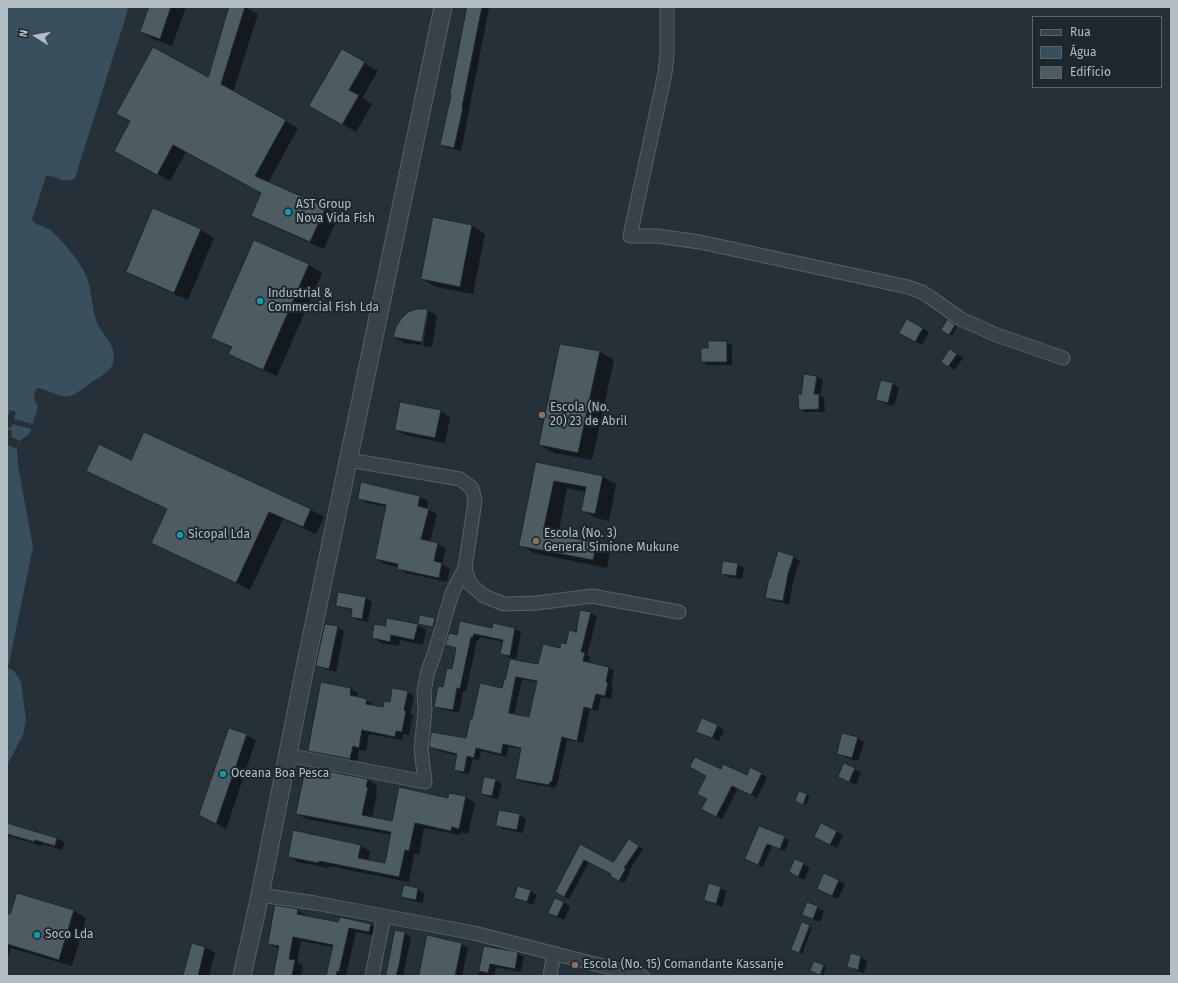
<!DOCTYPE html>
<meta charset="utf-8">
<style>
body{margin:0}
#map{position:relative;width:1178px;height:983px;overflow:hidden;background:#253038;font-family:"Fira Sans",sans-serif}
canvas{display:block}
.frame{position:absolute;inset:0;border:8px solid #b3bdc4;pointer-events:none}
.legend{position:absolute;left:1032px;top:16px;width:130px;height:72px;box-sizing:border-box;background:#1d272d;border:1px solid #596369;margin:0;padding:5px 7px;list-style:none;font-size:12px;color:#b3bdc4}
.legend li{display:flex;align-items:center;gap:8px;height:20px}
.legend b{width:20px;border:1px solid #596369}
.north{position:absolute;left:16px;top:16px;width:40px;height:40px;-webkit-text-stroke:3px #1d272d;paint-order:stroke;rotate:281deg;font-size:11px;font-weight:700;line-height:16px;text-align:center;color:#b3bdc4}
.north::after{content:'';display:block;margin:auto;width:14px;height:18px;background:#b3bdc4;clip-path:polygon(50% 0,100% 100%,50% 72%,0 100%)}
</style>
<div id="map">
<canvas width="1178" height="983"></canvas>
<div class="frame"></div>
<ul class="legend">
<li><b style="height:5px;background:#384249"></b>Rua</li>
<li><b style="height:11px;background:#3a4f5e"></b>Água</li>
<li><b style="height:11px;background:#4d5b63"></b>Edifício</li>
</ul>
<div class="north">N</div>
</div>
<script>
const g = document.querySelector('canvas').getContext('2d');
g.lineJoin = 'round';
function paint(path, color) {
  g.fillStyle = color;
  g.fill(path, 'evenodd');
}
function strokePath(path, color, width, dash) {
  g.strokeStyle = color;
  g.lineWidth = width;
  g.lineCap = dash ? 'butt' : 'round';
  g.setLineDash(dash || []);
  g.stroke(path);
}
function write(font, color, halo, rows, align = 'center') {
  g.font = font + ' "Fira Sans",sans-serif';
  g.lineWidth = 4;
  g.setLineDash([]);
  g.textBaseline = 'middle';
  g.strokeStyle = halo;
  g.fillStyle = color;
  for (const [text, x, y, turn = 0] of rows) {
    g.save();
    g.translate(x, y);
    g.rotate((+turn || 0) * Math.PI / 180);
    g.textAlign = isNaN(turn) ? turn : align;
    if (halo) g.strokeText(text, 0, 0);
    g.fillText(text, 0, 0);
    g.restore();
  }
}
paint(new Path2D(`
 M7 7H128L126 16 75 178C62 185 58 175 46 176L32 220C38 227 49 227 55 234 68 248 84 265 89 284 92 296 92 308 96 320 101 335 118 345 113 363 111 371 100 377 93 381 65 402 71 399 39 388L36 389C33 399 34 398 38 407L30 433 20 441 17 449 18 466 33 547 8 668 14 671 21 682 26 720 23 735 7 765Z`), '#3a4f5e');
paint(new Path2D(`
 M10 410 16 412 14 419 33 424 32 429 12 424 11 428 7 427V419Z
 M7 429 12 431 11 437 20 441 17 449 7 445Z`), '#253038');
paint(new Path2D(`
 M150 7H186L172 46 153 39 141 32Z
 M231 7H245L258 14 233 92 298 128 268 183 325 208 338 216 324 249 265 223 252 216 262 193 186 152 170 181 128 158 209 79Z
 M468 7H486L489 8 461 151 448 148 441 144 452 95Z
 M342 50 378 71 362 98 372 104 356 132 311 106Z
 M154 209 201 230 214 238 188 300 141 279 127 271Z
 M472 226 485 234 473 294 436 287 422 279Z
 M254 241 309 265 322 273 277 376 243 362 230 354 232 348 213 338Z
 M427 310 437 315 432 347 423 346 428 315H426L421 345 404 343 394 337Z
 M907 320 929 332 922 345 900 332Z
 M948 321 957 327 952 336 942 330Z
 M727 342 732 345V365H707L702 361 709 349Z
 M561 345 600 352 614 360 592 460 554 453 540 445Z
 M956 354 963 358 955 370 942 362Z
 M805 375 817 377 823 380 820 396 824 398 825 412H805L800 409Z
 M893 384 899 388 894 406 884 403 877 399Z
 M440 411 450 417 445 443 406 435 396 430Z
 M132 461 311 510 324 517 316 534 283 519 250 590 166 550 152 543 168 510 101 478Z
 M537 463 603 477 616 484 609 521 596 518 582 510 586 492 567 488 558 536 596 544 610 552 607 568 534 553 520 545Z
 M362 483 420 497 428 501 427 509 437 514 430 542 438 544 446 549 442 564 450 569 447 582 406 573 398 568V567L384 564 376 559 387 507 367 503 359 498Z
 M793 557 800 561 794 578 789 604 773 601 766 597Z
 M737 564 744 568 742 579 729 577 722 573Z
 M366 598 372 602 368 622 358 620 352 616 353 611 343 609 337 605ZM342 606 357 609V611L342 608Z
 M581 611 591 613 597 617 587 655 590 657 589 663 609 668 614 671 611 686 613 687 611 699 601 697 598 711 590 709 583 743 567 740 557 785H555V788L522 782 516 778 522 749 509 747 506 757 481 751 479 760 473 759 469 774 461 773 455 769 458 756 436 750 430 747 467 739 473 720 503 689 505 681 539 666 567 645 577 633ZM522 679 538 683 530 718 514 715Z
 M434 619 437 621 436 628 419 623Z
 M494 624 515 629 521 632 516 659 508 657 502 654 504 642 480 637 479 640H477L466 691H463L459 713 441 709 435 706 452 670 457 649 446 645 458 636 493 629Z
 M417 625 426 630 423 645 400 640 399 646 381 643 373 637 386 627Z
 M337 627 344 631 336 672 324 669 318 666Z
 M351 689 358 693 357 698 366 700 373 704V706L384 709 407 692 414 696 410 714 413 715 409 735 403 734 402 740 369 734 366 751 359 750 357 762 316 754 309 750Z
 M718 726 724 730 719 741 698 731Z
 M246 735 256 740 226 829 201 814Z
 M857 738 864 742 858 761 844 757 838 753Z
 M845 764 861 773 856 785 846 780Z
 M721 771 747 777 761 774 767 777 757 798 738 788 722 819 708 812V776Z
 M368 780 377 785 376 793H377L372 818 393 822 448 800 465 797 475 803 468 834 461 832 460 835 424 828 419 855 414 854 409 882 329 866 328 868 298 862 289 857 361 846 370 851 368 861 386 864 392 835 307 819 297 814Z
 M495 780 502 784 498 799 488 797 482 793Z
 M800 792 810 796 806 805 799 802Z
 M519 815 526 819 523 833 503 829 497 825Z
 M7 824 57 838 65 843 62 850 43 844 42 846 9 836 7 843Z
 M822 824 843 835 837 848 822 841Z
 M759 827 789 840 785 851 772 846 763 867 746 859Z
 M634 843 643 849 629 871 630 872 624 883 611 876 612 874 589 862 569 899 556 892 581 845 614 863Z
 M796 860 810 868 804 880 790 872Z
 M838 880 845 884 838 899 818 889Z
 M710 884 727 891 722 907 705 900Z
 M404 887 418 889 424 893 423 903 409 900 402 896Z
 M530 891 537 895 533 905 515 898Z
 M564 903 570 906 564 920 556 916Z
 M808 903 824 911 820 922 810 918Z
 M297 910 305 915V917L339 924H370L378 929 377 936 356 932 346 976H327L334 947 301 941 297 962 303 965 301 976H274L280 949 269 944Z
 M74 911 86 918 72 966 11 948 7 959V914L11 915Z
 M809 926 812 928 802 954 795 951Z
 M404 933 411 937 403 976H387Z
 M192 944 205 947 215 953 209 976H184Z
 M461 944 468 948 462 976H420Z
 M484 947 517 953 524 957 521 972 496 967 494 976H478Z
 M851 955 861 957 867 961 864 973 855 970 849 967Z
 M824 966 826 967 823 976 814 972Z`), '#0007');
const building = new Path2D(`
 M149 7H171L160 39 140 32Z
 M229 7H245L221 84 286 120 255 176 326 207 310 242 251 216 261 193 173 145 157 175 114 151 130 121 116 114 153 47 208 77Z
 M467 7H482L462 107 463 108 454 148 440 145 451 95H450Z
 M342 49 365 62 349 90 359 95 342 125 309 106Z
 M153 208 201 229 174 293 126 272Z
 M433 217 472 225 460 287 421 279Z
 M254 240 309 264 263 370 228 354 232 347 211 338Z
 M418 309H428L422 342 393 337 396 327 401 319 408 312Z
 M907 319 923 328 915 342 899 333Z
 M948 319 955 325 949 335 941 330Z
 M708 341H727V362H701V348H708Z
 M560 344 600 351 578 453 539 445Z
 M950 349 957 354 948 367 941 362Z
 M804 374 817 376 814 394H819V409L799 410 798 394H801Z
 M881 380 893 383 888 403 876 400Z
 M400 402 441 410 435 438 395 430Z
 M144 432 311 509 303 527 269 512 236 583 151 543 167 509 86 471 99 444 131 460Z
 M536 462 603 476 595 514 581 511 586 487 554 481 543 532 597 543 593 560 519 546Z
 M361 482 420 496 418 506 429 509 421 539 438 543 434 561 442 563 439 578 397 569 398 564 375 559 386 505 358 499Z
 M778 551 794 556 788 574 783 601 765 598 769 578H770Z
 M723 561 738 563 736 576 721 574Z
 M338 592 366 597 362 619 351 617 352 609 336 606Z
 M580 610 591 612 581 652H585L583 661 609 667 606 682 608 683 605 696 596 694 592 709 584 707 577 741 562 737 552 782H550L549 785 515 779 521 748 503 744 501 754 476 748 474 758 467 756 464 772 454 770 457 754 429 747 431 732 466 738 470 719H472L480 683 502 688 504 680H505L510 659 538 664 543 644 560 648 561 643 566 644 569 630 576 632ZM516 677 537 681 529 717 509 713Z
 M420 615 435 618 433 627 418 624Z
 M387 618 418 624 414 640 391 635 390 642 372 638 374 624 385 626Z
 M460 621 492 628 493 623 515 628 510 656 500 654 503 640 474 634 473 637H471L460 689 457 688 453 710 434 707 438 686 443 687 447 668 452 669 456 648 445 645 449 633 457 635Z
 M325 624 338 626 329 669 316 666Z
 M321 682 351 688 350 695 367 699 366 704 383 707 384 701 390 702 392 688 408 691 404 710 406 711 402 732 396 731 395 737 362 730 359 748 353 746 350 759 308 751Z
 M702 718 718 725 712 738 696 732Z
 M229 728 247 734 216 824 199 815Z
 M842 733 858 737 852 758 837 754Z
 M695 757 721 769 723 764 747 775 750 767 762 773 751 795 732 786 716 817 701 809 707 799 697 794 706 776 690 767Z
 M844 763 855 768 849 782 838 777Z
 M306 767 368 779 366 787H368L362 815 392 821 399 787 448 798 449 793 466 796 459 829 452 827 451 831 415 823 409 851 405 850 399 877 319 861V863L288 857 293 830 361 845 358 858 385 863 391 832 296 814Z
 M484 777 496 779 492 796 481 794Z
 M799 791 807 794 803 805 795 801Z
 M499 810 520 814 517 830 496 826Z
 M7 823 57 838 55 846 35 840V842L7 834Z
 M821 823 837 831 830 845 814 837Z
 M759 826 785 836 780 849 767 844 758 865 745 859Z
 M629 839 639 846 624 868H626L619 881 610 876 611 874 584 860 564 897 555 892 580 844 613 862Z
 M795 859 804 863 798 877 789 872Z
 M824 873 839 880 832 896 817 889Z
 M709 883 721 887 716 904 704 900Z
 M404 885 418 888 416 900 401 897Z
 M518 886 531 890 527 902 514 898Z
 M17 893 74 910 59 960 7 944V913L10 914Z
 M555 898 564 902 557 917 548 913Z
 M807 902 818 906 813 919 802 915Z
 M275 905 298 909 297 914 338 922 340 917 371 924 369 932 349 928 339 972 337 971 336 976H326L333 945 293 937 289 959 295 960 292 976H273L279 946 268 944Z
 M802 922 810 925 799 953 791 950Z
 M395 930 405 932 399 965 396 976H386Z
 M427 935 462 943 455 976H419Z
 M192 943 205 947 198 976H183Z
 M484 946 518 952 515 969 490 964 488 973 479 971Z
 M851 953 861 956 858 970 847 967Z
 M814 961 824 965 820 975 810 971Z`);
paint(building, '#4d5b63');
strokePath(building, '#1f292f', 1);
const minor = new Path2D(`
 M667 7V56L665 73 630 236H657L700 242 908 287 922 292 931 298 961 319 994 334 1063 358
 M349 460 460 479 472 488 475 501 465 568 470 584 484 596 504 604 537 603 592 596 679 612
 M287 755 425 782 421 749 425 711 424 691 428 671 434 655 452 593 465 568
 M260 895 315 903 474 933 642 976
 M372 976 384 916
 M550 976 554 953`);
const tertiary = new Path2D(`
 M242 976 260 895 304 672 443 7`);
strokePath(minor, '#566067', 15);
strokePath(tertiary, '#566067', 19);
strokePath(minor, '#384249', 13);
strokePath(tertiary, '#384249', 17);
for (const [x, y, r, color] of [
 [288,212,4,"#0f9aa8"],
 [260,301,4,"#0f9aa8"],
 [542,415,4,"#8d6e63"],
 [180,535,4,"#0f9aa8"],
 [536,541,4,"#8d6e63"],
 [223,774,4,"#0f9aa8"],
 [37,935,4,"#0f9aa8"],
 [575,965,4,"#8d6e63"]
]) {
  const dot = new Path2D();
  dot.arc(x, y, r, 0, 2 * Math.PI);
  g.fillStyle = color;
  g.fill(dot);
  strokePath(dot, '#1d272d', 1.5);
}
write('12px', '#b3bdc4', '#1d272d', [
 ["AST Group",296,205],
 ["Nova Vida Fish",296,219],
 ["Industrial &",268,294],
 ["Commercial Fish Lda",268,308],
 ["Escola (No.",550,408],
 ["20) 23 de Abril",550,422],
 ["Escola (No. 3)",544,534],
 ["General Simione Mukune",544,548],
 ["Sicopal Lda",188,535],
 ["Oceana Boa Pesca",231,774],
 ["Soco Lda",45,935],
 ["Escola (No. 15) Comandante Kassanje",583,965]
], 'left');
</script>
